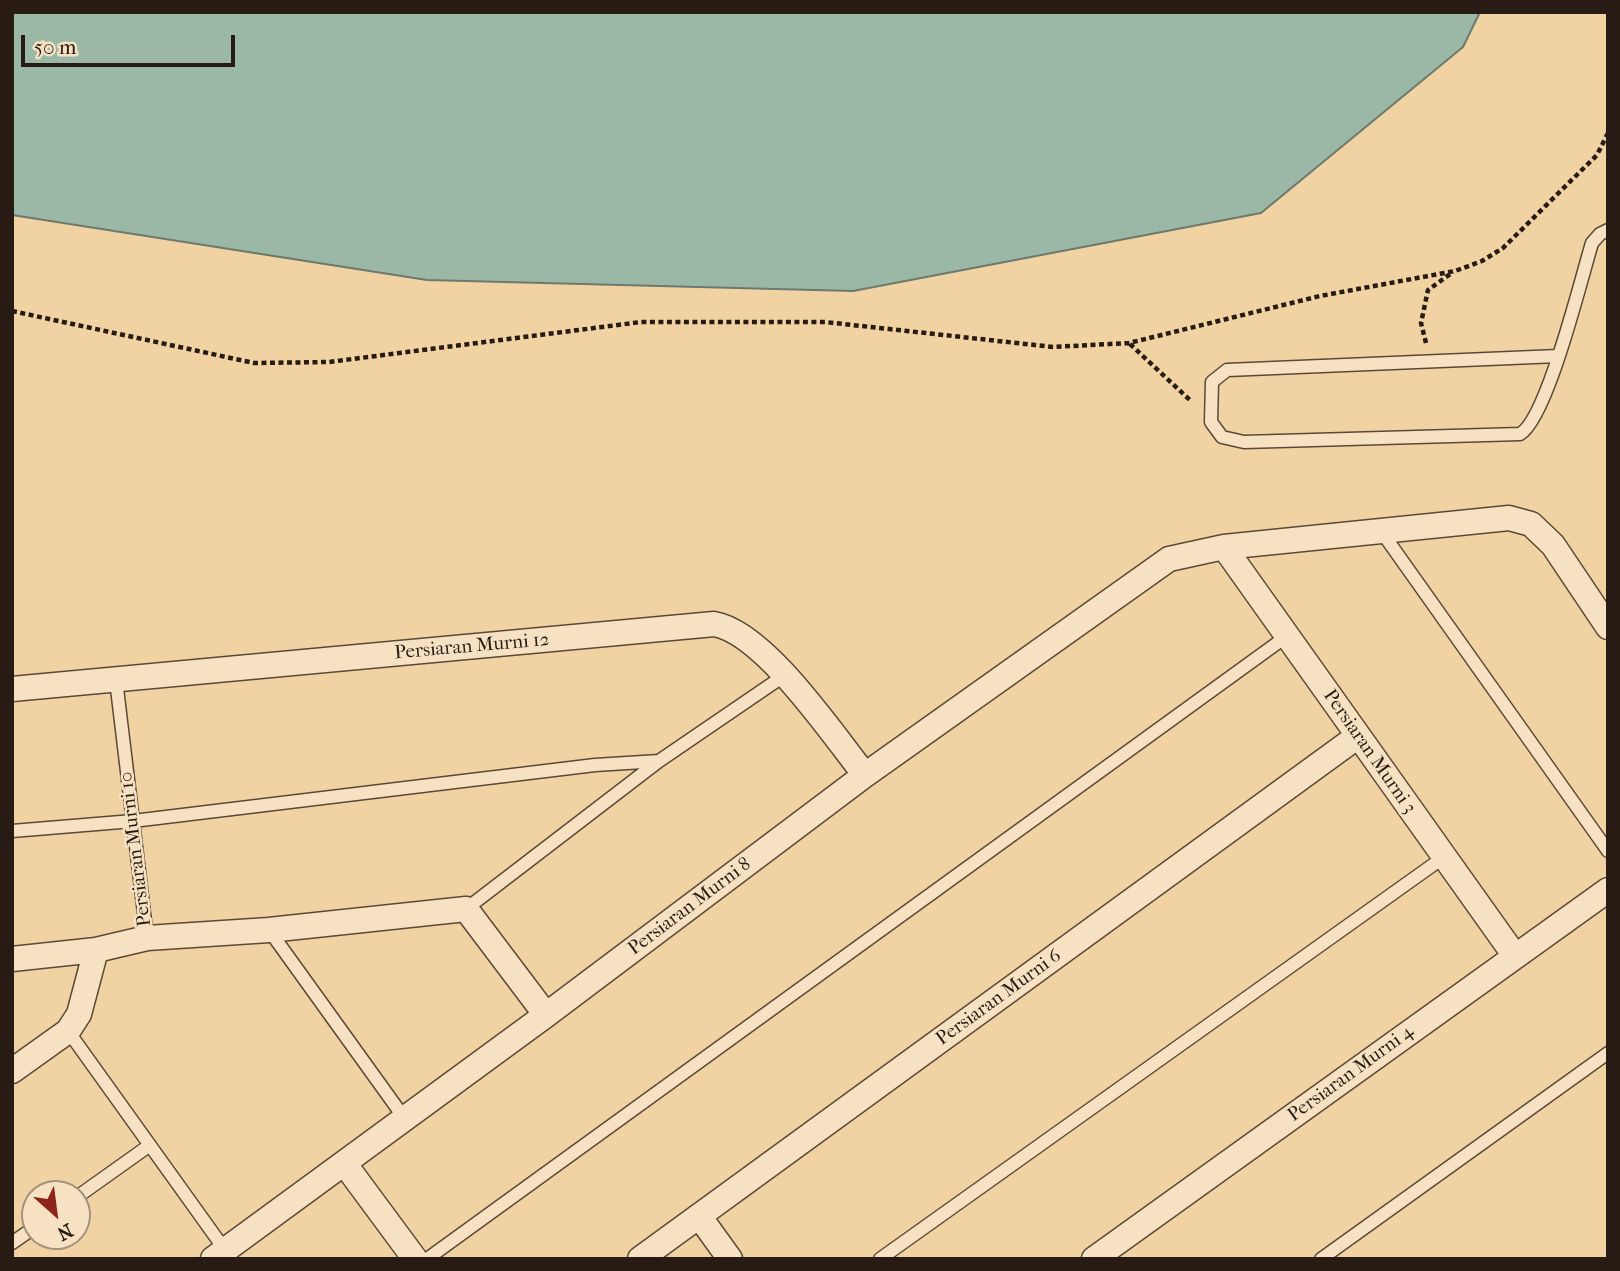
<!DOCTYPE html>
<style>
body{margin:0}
#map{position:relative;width:1620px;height:1271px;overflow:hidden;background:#f1d2a3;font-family:"IM FELL French Canon",serif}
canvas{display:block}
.frame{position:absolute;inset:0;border:14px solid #271b13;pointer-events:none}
.north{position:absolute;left:21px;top:1180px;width:70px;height:70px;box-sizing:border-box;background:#f6e2c3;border:2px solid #a3927d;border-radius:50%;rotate:152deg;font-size:19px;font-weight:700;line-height:28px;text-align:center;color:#271b13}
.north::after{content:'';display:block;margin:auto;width:24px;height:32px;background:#8f2418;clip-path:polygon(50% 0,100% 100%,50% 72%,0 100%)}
.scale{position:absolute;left:21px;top:35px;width:214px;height:32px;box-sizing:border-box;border:4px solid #271b13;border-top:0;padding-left:9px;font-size:21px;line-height:24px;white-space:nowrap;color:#271b13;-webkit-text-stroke:5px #f6e2c3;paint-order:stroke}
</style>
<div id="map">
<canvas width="1620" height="1271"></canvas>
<div class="frame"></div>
<div class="north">N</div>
<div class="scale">50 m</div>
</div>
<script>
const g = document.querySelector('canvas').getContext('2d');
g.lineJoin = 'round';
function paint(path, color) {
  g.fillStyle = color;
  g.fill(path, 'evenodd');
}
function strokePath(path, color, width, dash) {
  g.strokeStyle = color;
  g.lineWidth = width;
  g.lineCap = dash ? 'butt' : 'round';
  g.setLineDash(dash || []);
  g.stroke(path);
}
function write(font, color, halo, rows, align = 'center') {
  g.font = font + ' "IM FELL French Canon",serif';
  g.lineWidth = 5;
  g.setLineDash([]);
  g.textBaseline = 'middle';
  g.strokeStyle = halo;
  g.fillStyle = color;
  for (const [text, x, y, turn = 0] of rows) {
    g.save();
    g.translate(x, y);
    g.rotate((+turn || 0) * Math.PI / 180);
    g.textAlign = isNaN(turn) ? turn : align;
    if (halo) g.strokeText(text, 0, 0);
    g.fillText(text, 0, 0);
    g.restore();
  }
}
const water = new Path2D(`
 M12 12H1480L1463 47 1261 213 853 291 427 280 12 215Z`);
paint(water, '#9bb8a7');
strokePath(water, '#6d796c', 2);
const lane = new Path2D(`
 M1558 356 1227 370 1212 382 1211 422 1222 437 1244 442 1520 434C1547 419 1581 279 1592 243L1600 234 1608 230
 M1381 531 1608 851
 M116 680 147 938
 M12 831 133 821 595 765 659 761
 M466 909 659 761 785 675
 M269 930 405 1119
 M68 1031 225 1250
 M77 1197 150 1145
 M12 1243 35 1227
 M427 1259 1287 636
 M880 1259 1444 857
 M1321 1259 1608 1053`);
const street = new Path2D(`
 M1224 547 1515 956
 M12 689 714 624C764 632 833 735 865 775
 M12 959 96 950
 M12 1071 68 1031 79 1014 96 950 147 938 269 930 466 909 546 1015
 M344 1163 415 1259
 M699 1216 730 1259
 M213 1259 546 1015 865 775 1169 559 1224 547 1509 518 1531 524 1553 545 1608 627
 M640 1259 1358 736
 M1094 1259 1608 890`);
strokePath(lane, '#5a4937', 15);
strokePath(street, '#5a4937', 27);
strokePath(new Path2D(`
 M12 311 254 363 329 362 641 322H825L1053 347 1129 343 1320 296 1455 271 1482 261 1503 248 1597 155 1608 133
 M1426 343 1421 323 1428 290 1453 272
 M1130 344 1192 402`), '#271b13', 4.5, [5, 3.5]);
strokePath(lane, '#f6e2c3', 12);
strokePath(street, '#f6e2c3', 24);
write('19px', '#271b13', '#f6e2c3', [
 ["Persiaran Murni 12",472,647,-5],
 ["Persiaran Murni 3",1369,752,55],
 ["Persiaran Murni 10",136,849,-97],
 ["Persiaran Murni 8",690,907,-37],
 ["Persiaran Murni 6",999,998,-36],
 ["Persiaran Murni 4",1351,1074,-36]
]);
</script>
